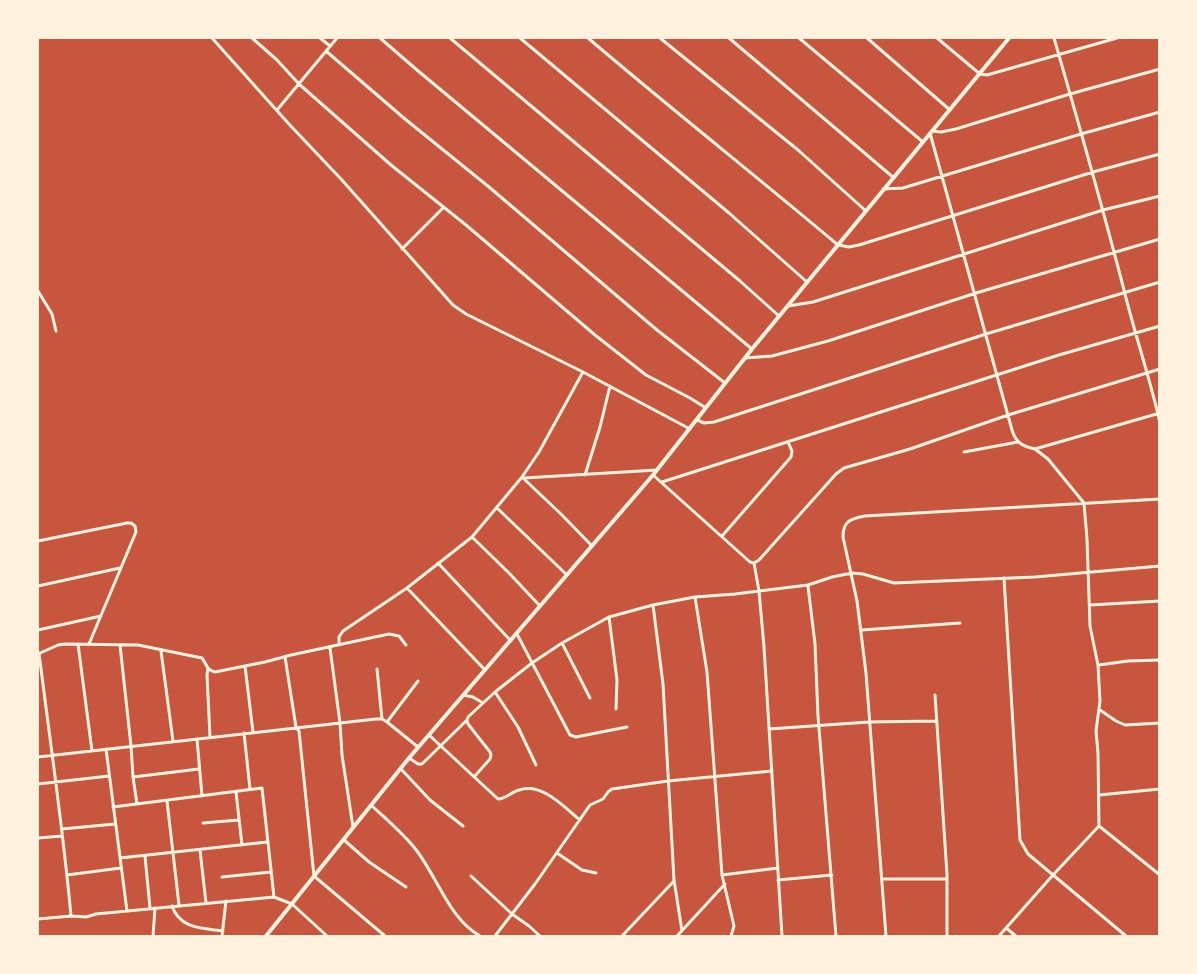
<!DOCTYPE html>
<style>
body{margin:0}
#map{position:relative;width:1197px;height:974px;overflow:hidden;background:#c8553d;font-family:"Alegreya Sans",sans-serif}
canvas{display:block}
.frame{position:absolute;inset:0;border:39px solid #fff3e0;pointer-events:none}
</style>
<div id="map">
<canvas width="1197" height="974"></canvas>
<div class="frame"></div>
</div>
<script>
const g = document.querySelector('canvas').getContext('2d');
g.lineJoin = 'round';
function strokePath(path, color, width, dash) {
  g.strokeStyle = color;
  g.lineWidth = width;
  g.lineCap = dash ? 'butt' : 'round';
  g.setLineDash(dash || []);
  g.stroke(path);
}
strokePath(new Path2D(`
 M212 38 288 123 341 179 453 305 466 314 583 372 690 429
 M252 38 277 60 299 84 391 165 466 225 595 335 646 375 690 398 706 408
 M320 38 330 46
 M380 38 417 70 752 349
 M450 38 740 281 779 316
 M520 38 729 213 807 282
 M588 38C670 108 755 175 838 245L849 247 859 245 1093 172 1160 154
 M660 38 798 150 866 211
 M729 38 894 178
 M799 38 923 142
 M867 38 950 110
 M937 38 980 74 987 75 1117 38
 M1054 38C1078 121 1102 205 1124 290 1135 335 1150 378 1160 423
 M326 51 405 119 489 187 657 330 725 383
 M277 110 337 38
 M932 131 941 132 956 129 1070 94 1160 69
 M930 133 1012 430C1016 443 1022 446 1035 449L1160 413
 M883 189 903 188 1081 134 1160 112
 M402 249 443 208
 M38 291 52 314 56 331
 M788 306 813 302 832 296 1103 210 1160 196
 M745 358 772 356 828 341 976 293 1160 239
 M697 420 704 423 714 422 986 334 1160 282
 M964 452 1018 442
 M585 475 600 427 610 386
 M653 475 750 562 754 563
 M523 478 562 515 592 546
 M524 478 657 470
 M662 482 1059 355 1160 326
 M497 508 567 575
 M722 536 791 457 792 451 788 442
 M472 537 509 573 540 606
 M38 541 127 523H131L135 526 136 532 89 644
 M438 563 511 641
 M754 563 759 560 836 474 844 468 910 449 1008 415 1160 369
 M754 563 759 591 764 647 782 936
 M1004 578 1020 840 1028 854 1126 936
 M38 586 120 568
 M808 586 815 644 818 716 836 936
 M407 588 485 670
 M695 597 707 672 722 875 734 926 731 936
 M653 605 663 684 674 880 682 931
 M1090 605 1160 601
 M609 617 617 680 616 709
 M38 630 101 616
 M862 630 960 623
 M517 634 570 735 576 737 627 727
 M562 643 590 698
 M78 644 92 751
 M120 645 131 746 133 777 137 804
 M339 645V637L343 631 407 588 472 537 522 477 539 452 583 372
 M330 648 340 723 342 755 353 827
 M161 651 173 741
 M39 653C50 741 63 828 71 916
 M38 654 58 645 65 644 138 645 202 658C206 663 207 671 215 672L265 662 291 655 389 634 399 636 406 645
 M285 657 296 727 299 731 314 876 385 936
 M1099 665 1128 661 1160 660
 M245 666 253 732
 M208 668 207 675 210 737
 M377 669 382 719
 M495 692 518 727 536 765
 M463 695 473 697 483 703
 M935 695 947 874V936
 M1100 710 1116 721 1125 725 1160 723
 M387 722 418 681
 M769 729 869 722 936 721
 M244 733 250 789
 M429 735 498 799C506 799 511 792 519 790 542 782 564 807 580 820
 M197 739 202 796
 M106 749 127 911
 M38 757 376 719H382L387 722 418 747
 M409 758 418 764H422L467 720
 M401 769 430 800 463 826
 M133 777 199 769
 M474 777 490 759 491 755 490 752 468 724 467 720 468 717 495 692 532 663 562 643 609 617 653 605 695 597 735 594 808 585 832 577 852 573 863 574 894 583 1035 577 1160 566
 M38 784 109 776
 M236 792 242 845
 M1099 795 1160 789
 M167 801 179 905
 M371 805C387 820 404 834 417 851 438 879 449 918 480 936
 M113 807 262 788 274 897
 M203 823 239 820
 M1099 826 1160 875
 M62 829 115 824
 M38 838 62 836
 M344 840 369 862 406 887
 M200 850 206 903
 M557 853 582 870 596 873
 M145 856 150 908
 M120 858 267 842
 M67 875 121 868
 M722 875 778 868
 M471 876 512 914 529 926 540 936
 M222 877 271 872
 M882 879H947
 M778 880 832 875
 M172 906C180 929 202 928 223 931
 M38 919 71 916 86 917 96 914 274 897 292 904 327 936
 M1006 928 1016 936
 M153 936 155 908
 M222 936 226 901
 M495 936 535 884 590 805 603 799 608 792 612 789 668 781 772 771
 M622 936 674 881
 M677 936 725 884
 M886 936 866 673 857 601 843 537C843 521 850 519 865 516L1160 499
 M999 936 1053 875 1099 826 1098 753 1096 731 1100 701 1098 665 1090 626 1087 539 1084 503 1048 459 1035 449`), '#fff3e0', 3);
strokePath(new Path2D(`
 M266 936 409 758 653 475 752 349 1009 38`), '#fff3e0', 4);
</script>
